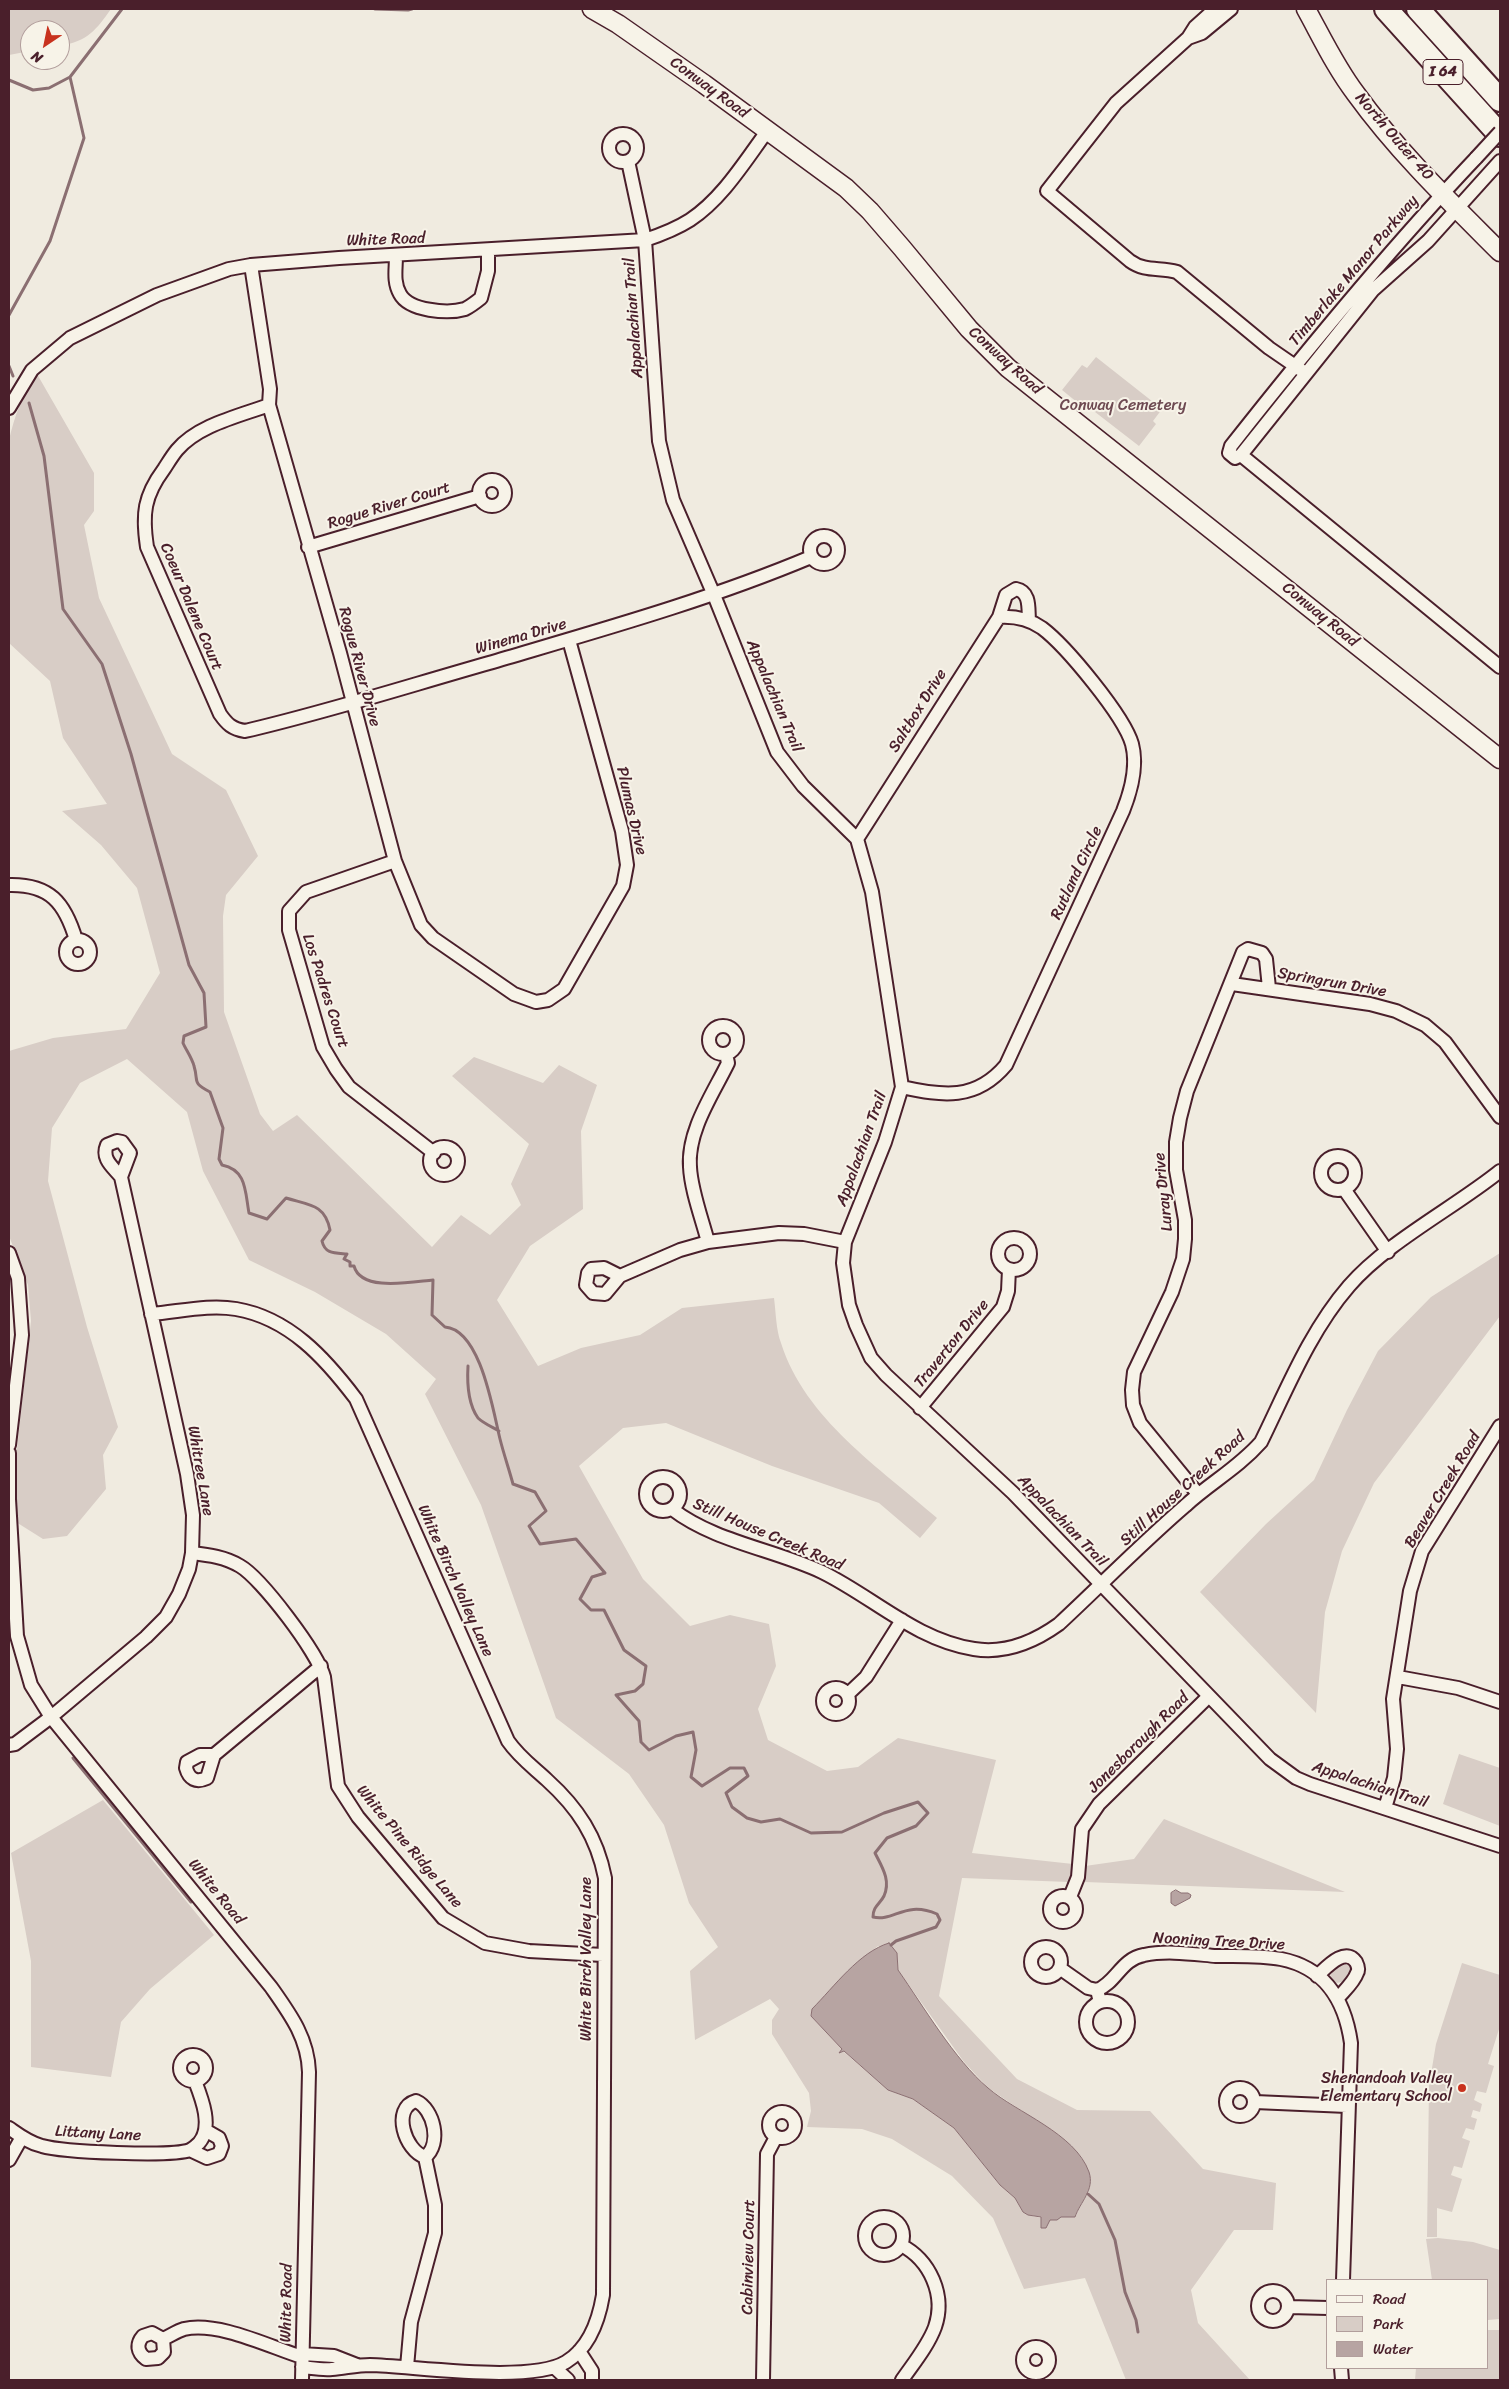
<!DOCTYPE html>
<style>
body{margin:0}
#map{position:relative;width:1509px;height:2389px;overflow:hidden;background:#f0ebe0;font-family:Sriracha,sans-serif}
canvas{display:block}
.frame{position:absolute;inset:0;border:10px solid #4a1f2b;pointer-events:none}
.legend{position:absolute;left:1326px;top:2279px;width:162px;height:90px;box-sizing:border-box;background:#f7f3e8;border:1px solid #b29e9c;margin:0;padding:6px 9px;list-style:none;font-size:15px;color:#4a1f2b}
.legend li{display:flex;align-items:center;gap:10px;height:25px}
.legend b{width:25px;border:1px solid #b29e9c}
.north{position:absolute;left:20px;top:20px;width:50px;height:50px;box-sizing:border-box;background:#f7f3e8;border:1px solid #b29e9c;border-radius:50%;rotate:214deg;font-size:14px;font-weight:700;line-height:20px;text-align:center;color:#4a1f2b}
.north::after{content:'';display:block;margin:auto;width:18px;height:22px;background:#c8321e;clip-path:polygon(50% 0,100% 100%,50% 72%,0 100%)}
</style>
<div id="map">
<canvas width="1509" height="2389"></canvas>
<div class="frame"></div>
<ul class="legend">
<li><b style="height:6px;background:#f7f3e8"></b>Road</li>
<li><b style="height:14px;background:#d8cdc6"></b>Park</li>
<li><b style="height:14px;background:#b7a4a2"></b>Water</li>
</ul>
<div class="north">N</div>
</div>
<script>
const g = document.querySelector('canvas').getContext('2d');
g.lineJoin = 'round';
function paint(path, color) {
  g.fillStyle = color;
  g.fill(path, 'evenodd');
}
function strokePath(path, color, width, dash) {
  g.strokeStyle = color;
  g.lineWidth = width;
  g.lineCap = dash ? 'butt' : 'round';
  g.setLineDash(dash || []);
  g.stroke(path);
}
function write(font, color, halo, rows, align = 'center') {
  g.font = font + ' Sriracha,sans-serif';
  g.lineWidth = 4;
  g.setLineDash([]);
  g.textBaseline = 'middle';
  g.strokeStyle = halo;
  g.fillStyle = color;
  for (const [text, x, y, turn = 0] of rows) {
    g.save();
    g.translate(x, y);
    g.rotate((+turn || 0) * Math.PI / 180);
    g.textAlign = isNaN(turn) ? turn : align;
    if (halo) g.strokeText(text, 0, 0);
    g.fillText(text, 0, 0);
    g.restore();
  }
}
paint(new Path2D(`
 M9 9H111C96 30 88 41 60 46V30H30V51L9 55Z
 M1096 357 1162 409 1153 421 1156 424 1139 446 1086 405 1083 407 1062 390 1082 365 1087 368Z
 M37 374 94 473V511L84 525 99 598 172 754 226 790 258 856 226 895 223 916 224 1012 260 1114 273 1131 297 1115 432 1247 461 1215 490 1235 521 1205 511 1184 529 1144 452 1076 474 1057 543 1083 559 1065 597 1085 581 1131 583 1209 530 1246 497 1300 538 1366 581 1348 640 1335 682 1308 774 1298C776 1313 776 1330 781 1343 805 1419 880 1468 937 1518L920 1538 879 1503 772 1466 666 1423 623 1428 579 1466 643 1579 690 1626 730 1615 769 1624 776 1666 758 1709 768 1740 827 1771 858 1767 898 1738 996 1760 972 1853 1073 1864 1069 1882 962 1878 939 1996 1017 2079 1077 2110 1150 2111 1203 2169 1276 2183 1273 2230H1234L1191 2290 1198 2323 1250 2380H1126L1085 2278 1024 2289 993 2218 952 2176 892 2139 862 2129 807 2127 811 2111 809 2093 772 2034V2020L779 2009 770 1999 695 2040 690 1971 718 1947 689 1903 664 1825 629 1774 556 1718 481 1505 425 1394 436 1379 386 1334 315 1292 249 1260 203 1171 187 1112 127 1059 80 1083 52 1128 48 1181 87 1327 118 1427 103 1455 106 1489 67 1536 43 1539 16 1522 17 1449 31 1321 28 1285 9 1236V1051L53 1038 126 1029 160 973 137 888 101 845 62 811 107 804 63 738 50 681 9 643V440C15 415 22 394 37 374ZM878 1946 897 1953 898 1970 964 2062 988 2088 1056 2134 1082 2158 1089 2193 1079 2206 1075 2217H1061L1050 2220 1028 2215 1023 2212 1015 2198 1000 2185 954 2128 913 2099 888 2090 843 2051 840 2053 842 2049 811 2016 812 2009 856 1965Z
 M1500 1253V1316L1374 1483 1342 1551 1325 1612 1316 1713 1200 1592 1266 1524 1314 1480 1347 1410 1378 1351 1431 1297Z
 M1459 1754 1500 1768V1826L1443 1804Z
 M103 1800 214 1935 150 1989 121 2022 111 2077 31 2067V1961L11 1853Z
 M1164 1819 1345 1892 1085 1882V1866L1134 1859Z
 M1342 1962 1350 1965 1351 1973 1342 1982 1336 1983 1330 1975Z
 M1462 1963 1500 1975V2026L1488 2064 1494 2066 1486 2093 1477 2091 1474 2100 1482 2104 1480 2112 1473 2110 1471 2117 1477 2119 1474 2130 1466 2128 1462 2138 1470 2141 1462 2168 1454 2166 1451 2175 1462 2179 1452 2212 1437 2208V2237H1427L1429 2086 1436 2044Z
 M1438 2238 1473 2242 1500 2250V2319L1488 2320V2280H1432L1426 2239Z
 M1488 2330H1500V2380H1415L1416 2368H1488Z`), '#d8cdc6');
const water = new Path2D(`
 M1176 1890 1181 1893H1188L1191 1895 1190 1898 1175 1906 1171 1903V1893Z
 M889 1943 897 1953 898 1970C924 2007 954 2059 988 2088 1017 2113 1075 2133 1089 2172 1095 2190 1080 2202 1075 2217H1061L1057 2220H1050L1046 2228H1041V2217L1028 2215 1023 2212 1015 2198 1000 2185 954 2128 913 2099 888 2090 844 2051 839 2053 842 2049 811 2016 812 2009C834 1987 859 1952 889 1943Z`);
paint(water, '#b7a4a2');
strokePath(water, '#8b6f72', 1);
strokePath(new Path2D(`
 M375 9 408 10 412 9
 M9 80 33 90 49 88 70 77 122 9
 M9 315 50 241 84 138 70 77
 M9 366 13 376
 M29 403 44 456 63 609 102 664 131 754 189 965 204 993 206 1027 184 1036 183 1043C186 1050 192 1058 194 1066 199 1082 191 1082 210 1092L223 1128 219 1159 222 1165C247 1170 245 1192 249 1213L267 1219 286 1198C309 1205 325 1204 330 1230L322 1241C325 1254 334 1253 347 1254L344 1259 350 1262V1266H354C361 1292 411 1282 433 1280L432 1315 445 1327C481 1330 493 1411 500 1439 504 1455 509 1469 513 1484L535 1492 546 1511 529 1526 540 1544 576 1539 605 1573 592 1577 580 1599 591 1610H604L624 1650 646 1666 643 1684 635 1691 616 1695 639 1721 641 1742 649 1750 676 1736 693 1732 696 1750 691 1777 702 1786 730 1768H744L748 1776 726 1793 732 1807 747 1818 761 1822 780 1819 811 1833 842 1832 884 1813 918 1802 928 1813 916 1826 887 1838 875 1853C882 1867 891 1880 884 1896 880 1904 873 1906 873 1917 894 1922 905 1900 937 1914L940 1920 936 1927 896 1941 891 1945
 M468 1366C467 1383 468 1404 478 1418 483 1423 492 1427 499 1431
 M73 1758 191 1902
 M1088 2194 1099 2204 1115 2240 1125 2292 1136 2320 1138 2332`), '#8b6f72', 3);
const street = new Path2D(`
 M1215 9 1195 27 1188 38 1116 103 1047 191 1130 261C1145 272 1160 267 1177 272L1269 348 1301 370
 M1188 38 1202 33 1231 9
 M609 148a14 14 0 1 1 28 0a14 14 0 1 1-28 0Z
 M1476 158C1389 250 1309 347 1231 446L1229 453 1235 458 1241 455 1373 290 1428 241 1500 161
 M628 161 645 240 659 441 673 500 714 595 777 752 803 786 857 839 872 892 902 1087 885 1142 845 1242 843 1263 849 1305 856 1325 871 1358 886 1375 1013 1493 1270 1759 1296 1778 1310 1784 1500 1846
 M396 256C396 269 393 282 400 294 409 311 448 314 465 309 471 306 476 302 481 298L488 271V251
 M251 265 270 389 269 405 340 653 395 861 421 925 433 938 514 994 536 1002 548 1000 564 989 623 886 627 865 622 831 569 640
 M269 405C239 416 198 425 177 450 172 456 168 463 164 469 144 496 142 514 147 547L220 714C227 724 232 729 245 731 327 712 408 686 489 663 597 631 706 601 811 557
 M9 408 32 370 70 338 157 295 229 269 251 265 339 258 645 240C660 235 676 229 690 220 723 198 745 161 768 130
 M1241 455 1500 667
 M479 493a13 13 0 1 1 26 0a13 13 0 1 1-26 0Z
 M810 550a14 14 0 1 1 28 0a14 14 0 1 1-28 0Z
 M308 547 480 496
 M999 617 1006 595 1016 589C1031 592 1028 609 1029 621
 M857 839 999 617C1014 616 1029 619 1042 628 1066 646 1124 716 1132 744 1138 767 1131 791 1123 811L1006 1065C976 1101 942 1096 902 1087
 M395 861 306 892 289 911V930L323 1047 336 1069 349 1087 434 1153
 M9 885C50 884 65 903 76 940
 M66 952a12 12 0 1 1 24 0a12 12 0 1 1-24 0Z
 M1232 984 1370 1004 1396 1011 1425 1025 1445 1042 1500 1117
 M709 1040a14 14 0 1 1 28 0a14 14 0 1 1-28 0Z
 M430 1161a14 14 0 1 1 28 0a14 14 0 1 1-28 0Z
 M1321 1173a17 17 0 1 1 34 0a17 17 0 1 1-34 0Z
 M1344 1189 1388 1252
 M998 1254a16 16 0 1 1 32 0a16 16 0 1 1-32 0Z
 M708 1242C702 1219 691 1190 690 1167 687 1131 713 1094 728 1063L726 1054
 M9 1253 18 1278 22 1335 9 1445
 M620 1276 604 1268 591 1269 588 1273 586 1285 593 1293 605 1294 620 1276 680 1250 708 1242 779 1233 804 1234 845 1242
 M151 1314C178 1312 209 1304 236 1309 289 1318 325 1358 356 1399L508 1741C519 1757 533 1767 547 1780 578 1808 597 1837 605 1878L603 2295C599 2319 589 2348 566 2362 530 2384 414 2366 370 2365 357 2365 345 2368 332 2369 322 2370 312 2368 302 2367
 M920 1408 1003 1307 1008 1291 1009 1269
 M9 1453V1499L17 1636 31 1685 51 1717 271 1987C290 2014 308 2038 309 2072L302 2380
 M646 1494a17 17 0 1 1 34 0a17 17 0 1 1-34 0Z
 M1198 1494 1140 1423 1133 1405 1132 1390 1134 1372 1172 1292 1183 1259 1185 1239V1220L1176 1170V1142L1180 1118 1187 1091 1243 952 1248 949 1262 953 1266 959 1269 988
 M672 1509C715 1542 773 1549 822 1572 873 1597 916 1640 974 1649 1005 1654 1034 1642 1059 1624 1101 1585 1141 1544 1185 1506 1211 1482 1237 1469 1261 1442 1287 1389 1310 1331 1349 1286 1387 1242 1454 1208 1500 1171
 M192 1553C209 1555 225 1557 240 1566 261 1578 318 1653 324 1677L338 1786 358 1817 443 1918 485 1943 529 1951 603 1955
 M1398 1677 1458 1688 1500 1702
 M823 1701a13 13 0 1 1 26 0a13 13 0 1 1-26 0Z
 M848 1694 866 1677 902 1620
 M9 1745 15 1744 51 1717 146 1637 166 1617 179 1594 189 1569 192 1553 193 1515 187 1474 121 1177C113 1167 101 1159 107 1145L117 1141 122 1142 130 1153 121 1177
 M200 1755H214L207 1778C196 1783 189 1779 186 1768L187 1762Z
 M214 1755 321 1666
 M1385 1808 1394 1778 1397 1749 1393 1699 1410 1591 1422 1551 1500 1426
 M1050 1909a13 13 0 1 1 26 0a13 13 0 1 1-26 0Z
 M1070 1897 1078 1877 1082 1829 1099 1804 1208 1697
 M1031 1962a15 15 0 1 1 30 0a15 15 0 1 1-30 0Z
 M1061 1969 1088 1988 1097 1990
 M1317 1976C1326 1968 1345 1946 1356 1962 1358 1966 1359 1970 1357 1973 1354 1982 1344 1991 1338 1998
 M1086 2022a21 21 0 1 1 42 0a21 21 0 1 1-42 0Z
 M1100 2002 1097 1990C1116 1983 1121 1959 1144 1955 1167 1950 1193 1954 1216 1956 1237 1956 1261 1955 1281 1959 1326 1968 1345 2001 1351 2043L1343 2280
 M180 2068a13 13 0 1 1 26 0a13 13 0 1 1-26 0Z
 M1226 2102a14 14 0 1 1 28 0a14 14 0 1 1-28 0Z
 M416 2101C434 2109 442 2144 425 2157 405 2151 391 2108 416 2101Z
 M1255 2102 1347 2106
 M769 2125a13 13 0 1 1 26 0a13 13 0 1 1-26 0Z
 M9 2128C19 2135 29 2143 42 2146 62 2152 172 2157 190 2150 192 2149 197 2145 199 2143 213 2127 202 2099 195 2081
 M190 2150 207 2158 219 2154 222 2146 219 2138 205 2130
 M9 2160 22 2137
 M865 2236a19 19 0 1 1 38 0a19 19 0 1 1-38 0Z
 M901 2245C930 2260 946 2295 935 2327 928 2346 913 2364 902 2380
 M1258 2306a15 15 0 1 1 30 0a15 15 0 1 1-30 0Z
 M1289 2307 1328 2308
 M163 2339 152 2333 143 2336C136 2344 137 2352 146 2359L158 2358 164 2352 163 2339C170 2336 177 2331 184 2329 218 2321 270 2347 302 2357
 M1023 2360a13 13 0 1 1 26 0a13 13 0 1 1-26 0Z
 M579 2351 592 2371V2380
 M302 2354 334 2356 357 2365
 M407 2367 411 2322 435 2233V2205L425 2157
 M554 2367 568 2380
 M1341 2368 1342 2380
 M763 2380 767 2154 776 2137`);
const secondary = new Path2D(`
 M592 9 618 24 704 84 846 188 870 211 902 248 969 329 1008 368 1500 759
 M1306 9C1322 38 1336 68 1356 94 1398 152 1450 202 1500 252`);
const highway = new Path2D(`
 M1386 9 1500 135
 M1418 9 1500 100`);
strokePath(street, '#4a1f2b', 16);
strokePath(secondary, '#4a1f2b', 21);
strokePath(highway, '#4a1f2b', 26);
strokePath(street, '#f7f3e8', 12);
strokePath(secondary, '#f7f3e8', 18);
strokePath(highway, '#f7f3e8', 22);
const streetBridge = new Path2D(`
 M1476 158 1500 132`);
strokePath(streetBridge, '#4a1f2b', 16, []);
strokePath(streetBridge, '#f7f3e8', 12);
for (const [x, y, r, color] of [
 [1462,2088,5,"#c8321e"]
]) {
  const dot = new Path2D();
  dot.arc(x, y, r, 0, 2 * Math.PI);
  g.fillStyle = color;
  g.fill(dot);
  strokePath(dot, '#f7f3e8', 2);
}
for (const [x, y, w] of [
 [1443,72,40]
]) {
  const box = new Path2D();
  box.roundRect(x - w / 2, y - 12.5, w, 25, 4);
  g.fillStyle = '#f7f3e8';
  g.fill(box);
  strokePath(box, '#4a1f2b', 1);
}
write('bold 15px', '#4a1f2b', null, [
 ["I 64",1443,72]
]);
write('16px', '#4a1f2b', '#f7f3e8', [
 ["Conway Road",709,88,36],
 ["North Outer 40",1394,137,49],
 ["White Road",386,240,-2],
 ["Timberlake Manor Parkway",1354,271,-50],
 ["Appalachian Trail",634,318,-94],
 ["Conway Road",1005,361,42],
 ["Rogue River Court",389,506,-17],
 ["Coeur Dalene Court",191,607,67],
 ["Conway Road",1320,615,39],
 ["Winema Drive",521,637,-16],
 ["Rogue River Drive",359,667,75],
 ["Appalachian Trail",774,696,67],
 ["Saltbox Drive",918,711,-58],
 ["Plumas Drive",631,811,77],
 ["Rutland Circle",1077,873,-65],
 ["Springrun Drive",1332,983,10],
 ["Los Padres Court",325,991,72],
 ["Appalachian Trail",862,1149,-70],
 ["Luray Drive",1164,1192,-96],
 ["Traverton Drive",952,1344,-51],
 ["Whitree Lane",200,1471,80],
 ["Still House Creek Road",1183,1489,-42],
 ["Beaver Creek Road",1443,1490,-59],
 ["Appalachian Trail",1062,1521,46],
 ["Still House Creek Road",768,1535,23],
 ["White Birch Valley Lane",455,1581,66],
 ["Jonesborough Road",1139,1743,-45],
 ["Appalachian Trail",1370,1785,18],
 ["White Pine Ridge Lane",409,1847,50],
 ["White Road",216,1892,51],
 ["Nooning Tree Drive",1219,1942,3],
 ["White Birch Valley Lane",587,1959,-90],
 ["Littany Lane",98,2134,3],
 ["Cabinview Court",749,2257,-89],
 ["White Road",287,2303,-89]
]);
write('16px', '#6e4a52', '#f7f3e8', [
 ["Conway Cemetery",1123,406]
]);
write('16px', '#4a1f2b', '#f7f3e8', [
 ["Shenandoah Valley",1452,2079],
 ["Elementary School",1452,2097]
], 'right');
</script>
